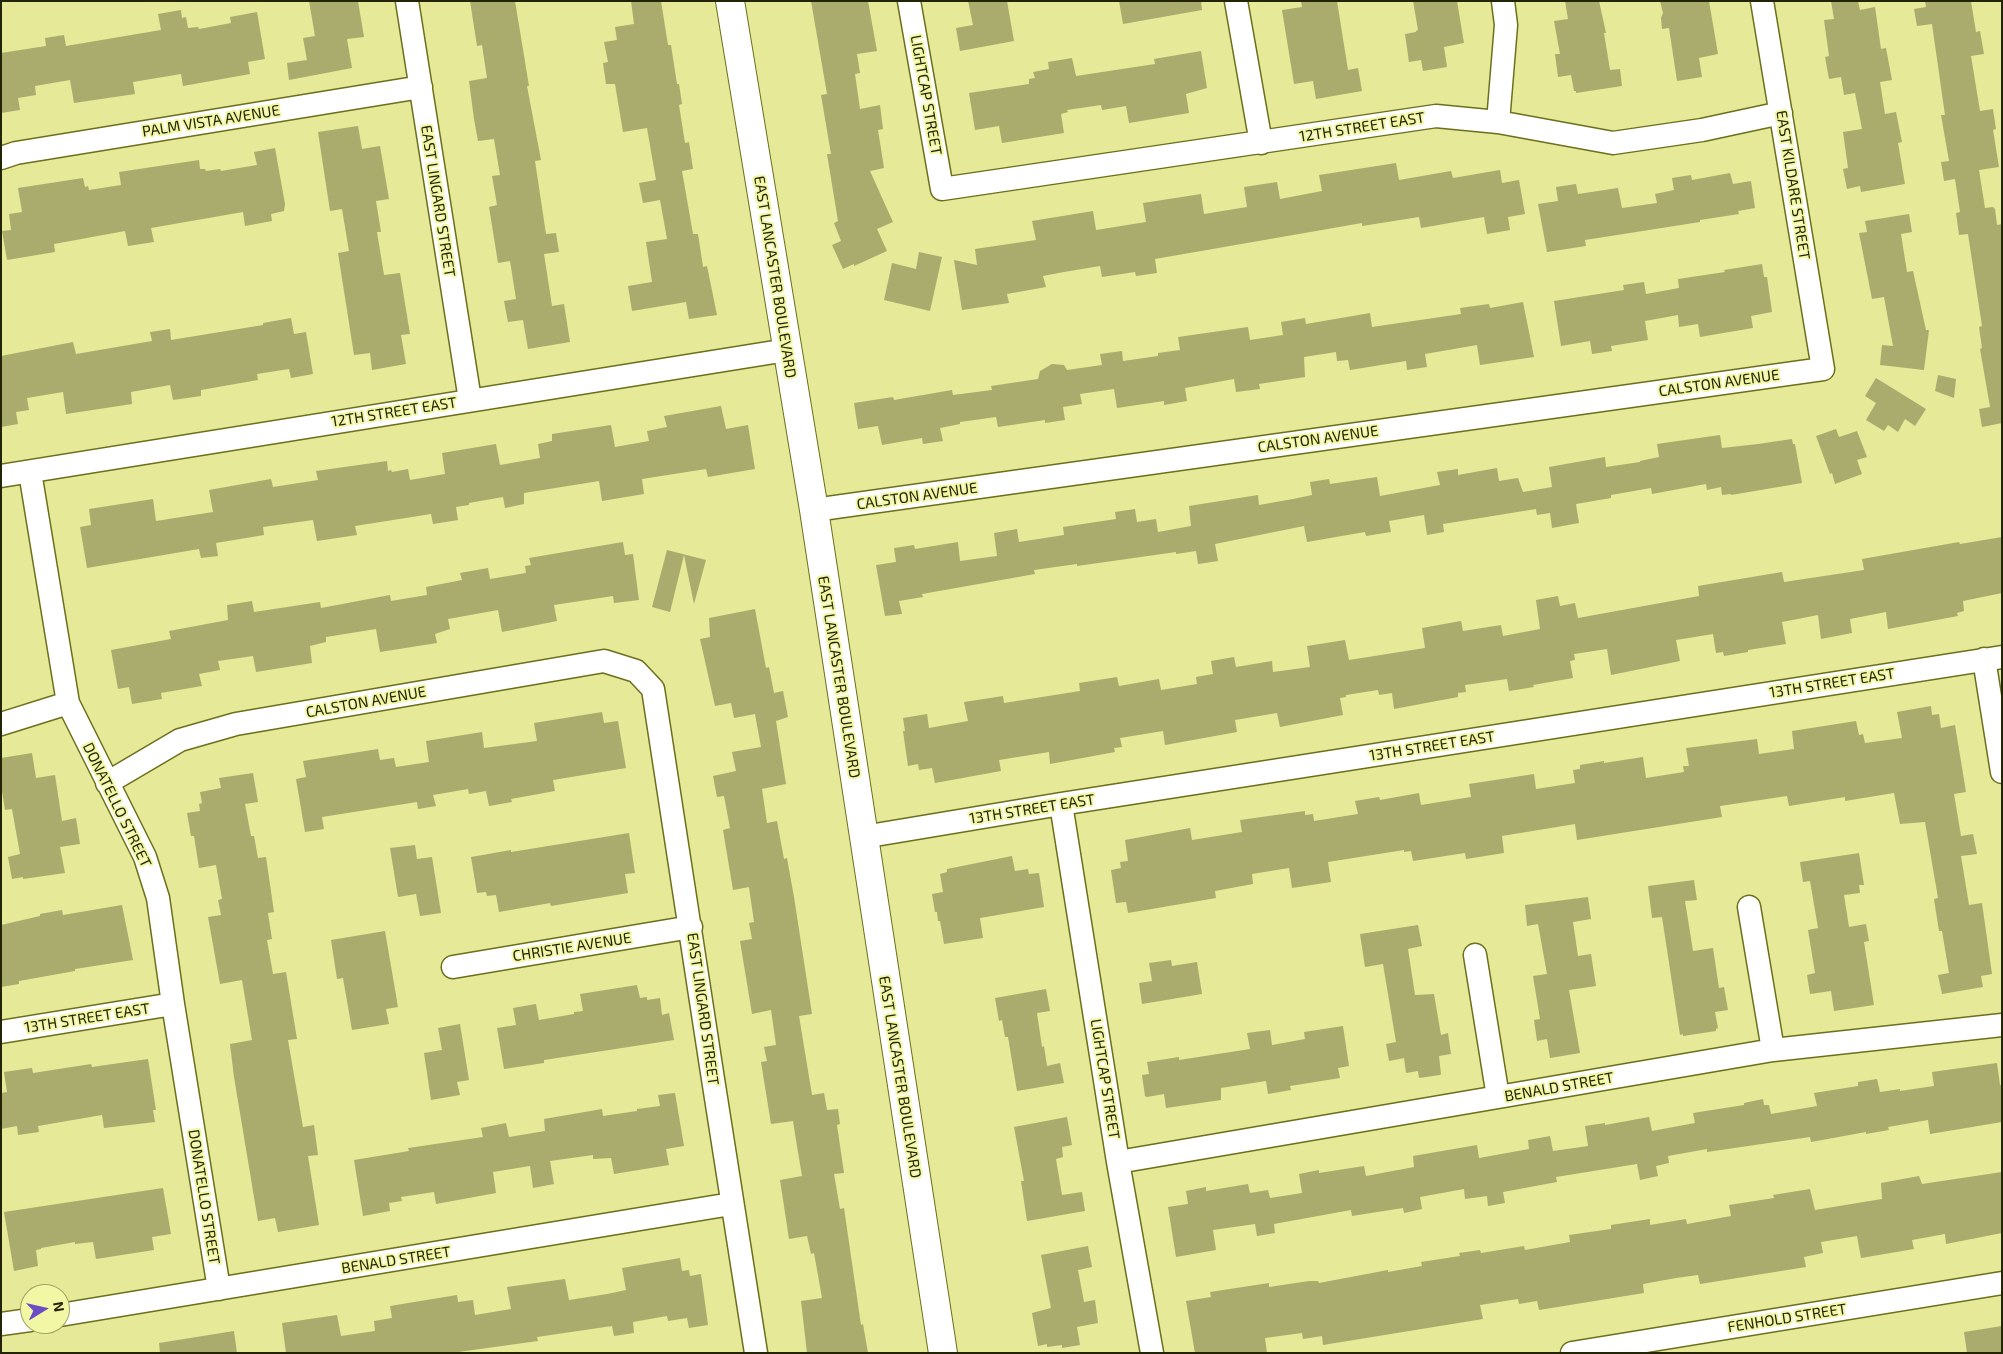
<!DOCTYPE html>
<style>
body{margin:0}
#map{position:relative;width:2003px;height:1354px;overflow:hidden;background:#e5e998;font-family:"Exo 2",sans-serif}
canvas{display:block}
.frame{position:absolute;inset:0;border:2px solid #232403;pointer-events:none}
.north{position:absolute;left:20px;top:1284px;width:50px;height:50px;box-sizing:border-box;background:#f2f7a5;border:1px solid #9fa364;border-radius:50%;rotate:81deg;font-size:14px;font-weight:700;line-height:20px;text-align:center;color:#232403}
.north::after{content:'';display:block;margin:auto;width:18px;height:22px;background:#6b4cc5;clip-path:polygon(50% 0,100% 100%,50% 72%,0 100%)}
</style>
<div id="map">
<canvas width="2003" height="1354"></canvas>
<div class="frame"></div>
<div class="north">N</div>
</div>
<script>
const g = document.querySelector('canvas').getContext('2d');
g.lineJoin = 'round';
function paint(path, color) {
  g.fillStyle = color;
  g.fill(path, 'evenodd');
}
function strokePath(path, color, width, dash) {
  g.strokeStyle = color;
  g.lineWidth = width;
  g.lineCap = dash ? 'butt' : 'round';
  g.setLineDash(dash || []);
  g.stroke(path);
}
function write(font, color, halo, rows, align = 'center') {
  g.font = font + ' "Exo 2",sans-serif';
  g.lineWidth = 4;
  g.setLineDash([]);
  g.textBaseline = 'middle';
  g.strokeStyle = halo;
  g.fillStyle = color;
  for (const [text, x, y, turn = 0] of rows) {
    g.save();
    g.translate(x, y);
    g.rotate((+turn || 0) * Math.PI / 180);
    g.textAlign = isNaN(turn) ? turn : align;
    if (halo) g.strokeText(text, 0, 0);
    g.fillText(text, 0, 0);
    g.restore();
  }
}
paint(new Path2D(`
 M309 1H358L364 37 347 39 352 68 289 80 287 63 307 60 303 38 315 36Z
 M470 1H515L529 86H527L541 160 535 161 546 234 556 233 559 252 544 254 552 306 564 304 570 342 528 349 523 320 508 322 504 301 516 299 510 261 498 263 489 207 497 205 492 176 500 175 494 139 478 141 474 119 469 81 487 78 482 45 477 46Z
 M631 1H661L668 45H671L677 84H679L682 104 679 105 685 143 689 142 693 169 682 171 693 234H698L703 267 707 266 717 315 689 319 686 302 632 311 628 286 652 282 646 242 667 239 660 200 643 203 639 183 656 180 647 128 623 132 615 84H606L603 63 608 62 604 42 617 40 615 27 634 24Z
 M811 1H868L877 51 857 54 860 73 855 74 860 109 880 105 883 129 878 130 884 168 870 171 893 222 877 229 887 251 854 266V264L843 269 832 245 841 241 834 223 838 221 827 154H831L821 95 827 94Z
 M968 1H1007L1014 41 960 51 956 28 973 25Z
 M1119 1H1201L1202 10 1123 24Z
 M1301 1H1337L1348 70 1358 68 1362 91 1316 99 1313 81 1294 84 1282 10 1302 7Z
 M1413 1H1457L1464 43 1444 47 1447 67 1423 71 1421 60 1409 62 1405 34 1416 32V31L1418 30Z
 M1565 1H1599L1606 33H1604L1610 70 1620 69 1622 86 1576 93V91H1574L1571 75 1558 77 1555 54H1560L1554 21 1568 19Z
 M1660 1H1709L1718 54 1699 58 1702 77 1677 81 1669 28 1662 29 1661 18 1663 13Z
 M1831 1H1858L1860 10 1875 7 1881 49 1886 48 1892 80 1880 82 1885 114 1896 112 1902 142 1898 143 1905 184 1861 192 1860 186 1847 189 1843 169 1848 168 1843 132 1862 129 1855 93 1844 95 1841 77 1829 79 1825 57 1829 56 1824 20 1834 19Z
 M1925 1H1971L1976 32 1980 31 1984 54 1971 56 1980 111 1993 109 1996 129 1993 130 1999 167 1979 170 1985 208 1993 207 1995 209 1997 225 2002 224V423L1982 427 1979 409 1990 407 1980 349 1982 348 1979 327 1982 326 1968 234 1959 235 1956 213 1960 212 1955 179 1944 181 1941 162 1949 161 1941 115H1945L1932 24 1917 26 1914 9 1926 7Z
 M181 10 182 18 186 17 188 28 198 27 199 29 231 23 230 17 257 12 265 59 248 62 250 74 183 86 181 74 133 82 135 94 74 103 70 80 35 86 36 95 18 98 20 110 1 113V53L46 46 45 38 64 35 66 46 161 30 158 14Z
 M1201 51 1207 88 1186 94 1189 113 1129 123 1126 106 1102 110 1101 105 1067 110 1068 112 1061 114 1064 133 1002 143 999 126 975 130 969 93 1029 84V79L1035 78 1033 72 1049 69 1048 62 1072 58 1076 76 1155 64 1154 59Z
 M358 126 362 149 380 146 389 199 376 201 381 232H377L384 275 400 273 410 334 401 335 406 364 372 370 370 353 354 355 338 253 349 251 342 209 330 211 318 132Z
 M275 148 285 204 284 211 271 214 272 221 245 226 243 212 151 228 154 242 128 246 125 231 54 244 55 252 7 260 2 231 11 230 9 214 22 212 18 188 83 178 85 187 88 186 89 190 121 185 119 172 199 160 200 169H205L206 171 220 169 221 171 257 165 254 152Z
 M1396 163 1399 180 1451 171 1453 178 1500 170 1502 183 1519 180 1525 214 1508 217 1510 230 1487 234 1484 217 1421 228 1419 217 1362 226V223L1155 259 1157 273 1136 276 1135 272 1102 277 1100 266 1064 272 1043 276 1046 287 1007 294 1009 303 962 310 954 260 977 265 975 249 1036 240 1032 221 1093 211 1096 230 1146 222 1143 203 1201 194 1204 214 1247 207 1244 187 1277 182 1280 199 1322 191 1319 175Z
 M1730 173 1733 184 1751 181 1755 208 1738 211 1739 214 1700 220V222L1585 240 1586 246 1547 252 1538 204 1558 201 1556 187 1576 184 1578 194 1618 188 1622 208 1657 203 1655 194 1674 190 1672 178 1691 175 1692 180Z
 M1909 214 1912 232 1901 234 1907 272 1913 271 1926 330H1929L1924 370 1880 365 1882 345 1893 346 1884 297 1872 299 1859 233 1867 232 1865 221Z
 M919 252 942 257 930 311 884 300 892 263 916 269Z
 M1762 264 1764 277H1767L1772 312 1751 316 1753 328 1700 337 1698 324 1679 327 1678 315 1645 321 1648 340 1611 346 1612 351 1592 354 1590 341 1561 346 1554 301 1624 290 1623 285 1644 282 1646 294 1679 288 1678 279 1725 272 1724 270Z
 M1523 302 1534 357 1480 365 1477 345 1425 354 1427 367 1407 370 1406 361 1350 370 1348 360 1337 361 1336 352 1304 357 1305 377 1259 384 1260 389 1236 392 1234 379 1185 388 1187 401 1164 405V401L1117 408 1114 389 1080 394 1082 404 1063 407 1065 420 1045 423V420L998 427 996 417 960 422V424L940 428 943 441 923 444 922 438 882 445 878 426 858 429 854 403 893 397 894 400 952 390 953 395 992 390 991 386 1038 379 1040 371 1052 364 1064 365 1067 370 1102 365 1100 354 1122 351 1123 361 1158 356V353L1180 350 1178 337 1248 327 1250 340 1283 335 1281 322 1305 318 1306 324 1370 313 1372 327 1461 314 1460 308 1489 304 1490 308Z
 M291 318 294 334 306 332 313 374 291 378 289 369 257 374 258 380 201 390V396L173 400 170 385 131 392 132 404 66 414 63 392 27 398 29 410 16 412 18 424 1 427V356L73 342 76 354 152 341 150 332 170 329 171 340 263 325V323Z
 M1938 375 1956 379 1954 398 1935 391Z
 M1876 378 1926 409 1915 426 1905 419 1898 432 1888 425 1884 431 1866 420 1876 403 1865 396Z
 M721 406 726 429 748 425 755 469 708 477 706 469 642 479 644 494 602 501 599 481 524 493V504L505 508 503 497 469 503V505L456 507 458 520 433 524 431 514 355 526 357 535 317 541 313 520 263 527 264 535 216 543 218 556 201 558 199 549 87 568 80 527 91 525 89 509 153 499 156 521 213 512 209 490 271 479 273 487 318 480 316 471 387 461 388 471 391 470 392 472 408 469 410 480 445 474 442 453 496 444 500 465 540 458 538 444 552 441V434L611 425 615 447 649 441 647 431 667 427 664 416Z
 M1836 429 1839 437 1857 431 1867 457 1857 460 1862 474 1835 484 1832 473 1830 474 1816 436Z
 M1720 435 1722 448 1758 444 1792 439 1793 444H1795L1802 483 1731 495V494L1722 495 1721 487 1707 490 1706 484 1652 494 1651 488 1611 495V498L1576 504 1579 523 1552 528 1550 513 1537 515 1536 509 1443 524 1444 532 1427 535 1424 515 1389 521 1391 532 1366 536 1365 532 1307 542 1304 526 1215 544 1218 561 1198 564 1196 551 1176 554V552L1077 566V564L1034 570 1035 574 922 594 923 597 899 601 902 614 885 616 876 565 896 562 894 548 914 545 915 549 958 542 960 561 997 556 994 533 1017 529 1019 542 1064 535 1063 527 1116 519 1115 512 1135 509 1137 522 1156 519 1158 532 1191 526 1189 506 1258 495 1259 505 1293 499 1312 495 1310 482 1329 479 1330 484 1377 477 1380 496 1440 485 1437 472 1458 469V475L1497 468 1499 481 1518 478 1523 492 1552 487 1549 467 1605 457 1606 467 1640 462V461L1659 457 1657 444Z
 M2002 537V593L1963 601 1964 611 1957 613 1958 616 1888 629 1886 612 1850 619 1852 633 1821 639 1818 615 1782 622 1786 644 1748 650V652L1724 656 1723 652 1716 653 1713 634 1676 640 1680 661 1611 675 1607 649 1574 654 1575 660 1570 661 1573 678 1533 685 1534 687 1509 691 1507 679 1465 685 1466 692 1458 693V697L1394 709 1392 693 1379 695 1378 690 1346 695V697L1340 698 1343 715 1280 727 1277 713 1235 720 1237 732 1165 745 1163 731 1120 738 1122 747 1114 748 1115 752 1050 764 1049 752 999 760 1001 771 935 783 932 768 919 770 918 764 908 766 903 731H905L903 718 927 714 929 728 968 721 964 702 1003 696 1004 703 1080 691 1079 683 1117 677 1119 686 1159 679 1161 690 1197 684 1196 677 1213 674 1211 661 1234 657 1236 667 1272 661 1273 672 1310 667 1307 646 1345 640 1349 660 1425 648 1422 628 1461 621 1463 631 1501 625 1503 636 1540 629 1536 600 1558 596 1560 606 1575 603 1578 618 1699 596 1698 586 1782 572 1784 582 1864 570 1862 559 1959 542 1960 544Z
 M623 542 625 555 633 554 639 600 614 603 613 596 554 605 557 621 502 632 498 610 448 619 450 629 435 634 437 643 380 652 376 629 326 637V642L310 646 312 663 256 672 253 656 218 661 220 670 199 674 202 686 161 693 162 699 132 704 129 687 118 689 111 650 171 639 169 631 228 620 227 605 252 601 254 612 320 602 321 608 390 595 391 601 427 595 426 587 462 580 460 573 488 568 490 579 526 573 525 566 531 565 529 558Z
 M667 550 706 560 694 604 684 555 670 612 652 607Z
 M755 609 766 668 769 667 774 693 783 691 788 717 776 721 786 784 762 789 767 823 777 821 784 859 787 858 794 897 812 1014 799 1016 812 1095 824 1093 827 1110 838 1109 840 1124 837 1125 844 1173 834 1174 840 1209 844 1208 861 1325 863 1324 868 1353H807L801 1301 822 1298 814 1253 811 1254 807 1236 789 1239 780 1180 802 1176 796 1140 793 1121 771 1124 761 1062 767 1061 764 1047 776 1045 771 1010 752 1014 740 941 752 939 749 923 754 922 749 887 733 890 723 830 730 828 724 796 717 797 713 776 736 771 732 752 761 747 755 714 734 718 731 703 715 706 700 639 710 637 709 618Z
 M1931 706 1932 715 1939 714 1941 728 1955 725 1966 792 1954 794 1961 836 1973 834 1977 854 1961 856 1969 905 1982 903 1992 974 1981 976 1983 987 1942 994 1938 975 1949 973 1942 931H1939L1936 912 1934 899 1938 898 1925 822 1900 824 1894 793 1845 801V797L1789 806 1787 796 1720 806 1722 817 1577 840 1575 824 1502 836 1504 853 1466 859 1465 853 1413 861 1411 851 1404 852V850L1328 862 1331 882 1292 888 1289 868 1252 874 1253 884 1215 891 1216 898 1128 913 1126 902 1116 903 1111 870 1121 868 1120 862 1128 861 1125 840 1190 828 1192 840 1242 832 1240 820 1305 811V815L1313 814 1314 821 1358 814 1355 801 1379 797 1380 800 1419 793 1421 805 1471 797 1469 784 1534 774 1536 789 1575 783 1573 770 1580 769V765L1604 761V763L1643 757 1646 778 1684 772 1683 766H1689L1686 748 1757 739 1759 754 1794 749 1792 731 1856 721 1859 735 1863 734 1865 743 1902 738 1897 712Z
 M602 712 604 723 618 721 626 768 553 780 555 791 511 799 512 802 489 806 486 791 469 794 468 789 433 795 436 806 418 809 417 802 322 817 324 829 305 832 296 779 306 777 303 761 378 749 380 760 394 758 396 767 429 762 426 741 482 732 484 748 537 741 534 723Z
 M32 753 36 778 55 775 62 821 76 818 80 844 60 847 65 873 23 879V877L12 879 8 857 20 854 12 809 5 810 1 785V758Z
 M253 773 258 802 245 804 251 836H254L258 858 266 857 274 912 268 913 272 939 267 940 273 974 286 972 297 1039 288 1040 303 1127 314 1125 318 1155 308 1156 319 1225 278 1232 275 1218 258 1221 234 1077 230 1044 252 1040 242 980 220 984 208 917 221 915 218 900 222 899 216 865 199 868 194 836H191L187 813 200 811 199 804 202 803 200 792 221 788 219 778Z
 M629 833 635 873 625 874 628 893 551 906 550 903 499 912 496 895 487 896 486 892 477 893 471 857 511 850V852Z
 M415 845 417 859 432 857 441 913 420 916 416 894 398 897 390 848Z
 M1859 853 1864 885H1859L1860 893 1844 895 1849 927 1866 924 1869 941 1864 942 1874 1005 1834 1011 1831 991 1810 994 1807 975 1815 973 1808 930 1818 928 1810 881 1803 882 1800 862Z
 M1012 856 1015 871 1028 869 1029 874 1039 873 1044 907 980 918 983 938 944 944 940 921H938L937 912H935L932 894 943 892 940 874 947 872V869Z
 M1694 880 1697 900 1685 901 1693 951 1713 948 1719 988 1724 987 1728 1010 1715 1012 1718 1028 1716 1029V1031L1683 1036V1034L1680 1035 1662 917 1652 918 1648 886Z
 M1588 897 1591 919 1573 922 1578 956 1591 954 1596 986 1569 990 1580 1053 1550 1058 1547 1039 1537 1041 1534 1020 1540 1019 1533 976 1547 974 1538 924 1527 926 1525 905Z
 M122 905 133 960 75 969V971L19 981V984L1 987V925L40 916V914L62 910 63 915Z
 M1418 925 1422 946 1408 949 1415 995 1434 994 1441 1035 1448 1033 1451 1054 1439 1056 1441 1074 1440 1075 1419 1078 1418 1071 1406 1073 1404 1058 1389 1061 1386 1044 1396 1042 1383 964 1365 967 1360 934Z
 M385 931 398 1007 386 1009 389 1024 352 1030 343 978 337 979 331 940Z
 M1171 960 1172 966 1197 962 1202 994 1142 1004 1139 983 1152 981 1149 963Z
 M637 985 640 998 647 997V1000L660 998 662 1015 669 1013 674 1040 544 1060V1063L504 1069 497 1028 516 1025 513 1008 536 1004 539 1020 574 1014V1012L583 1011 580 994Z
 M1046 989 1050 1011 1037 1013 1042 1047 1044 1046 1047 1066 1060 1063 1064 1083 1017 1091 1008 1037H1005L1002 1020 999 1021 995 998Z
 M460 1024 469 1080 457 1082 460 1095 431 1100 424 1053 442 1050 438 1028Z
 M1343 1026 1349 1066 1338 1068 1340 1078 1290 1086 1291 1090 1268 1094 1266 1081 1221 1088V1100L1166 1108 1164 1094 1147 1097 1145 1096 1142 1075 1149 1074 1147 1062 1179 1057V1060L1250 1049 1247 1033 1270 1030 1272 1045 1305 1039 1304 1032Z
 M148 1059 156 1110H153L155 1122 104 1128 102 1115 38 1126 39 1132 18 1135 17 1126 1 1129V1093L7 1092 4 1072 32 1068 33 1073 91 1064 92 1067Z
 M1997 1063 2000 1085H2002V1122L1930 1134 1928 1120 1888 1127 1889 1130 1866 1134V1132L1811 1142 1810 1137 1707 1152V1149L1668 1156 1669 1163 1656 1166 1658 1176 1640 1180 1637 1164 1556 1177 1557 1182 1503 1192 1505 1203 1488 1206 1487 1196 1465 1199 1464 1189 1420 1197 1422 1209 1404 1213 1403 1208 1352 1216 1351 1210 1274 1224 1275 1233 1257 1236 1255 1224 1213 1230 1216 1250 1176 1257 1168 1207 1188 1204 1186 1191 1206 1187V1191L1248 1184 1250 1193 1268 1190 1270 1198 1302 1193 1299 1174 1319 1170V1173L1364 1166 1366 1176 1414 1167 1413 1156 1477 1145 1479 1158 1529 1149 1528 1140 1550 1136 1553 1151 1588 1146 1585 1126 1605 1123V1125L1649 1117 1652 1131 1695 1123 1693 1113 1744 1105V1103L1763 1099 1764 1105H1769L1771 1114 1817 1106 1814 1093 1858 1086V1082L1877 1079 1880 1092 1900 1089V1091L1934 1086 1932 1072Z
 M675 1093 684 1146 666 1149 669 1165 614 1174 611 1158 593 1159V1155L550 1161 554 1184 533 1188 530 1166 493 1172 496 1193 436 1204 434 1192 401 1197 402 1201 389 1203 390 1211 363 1216 354 1160 409 1151 408 1148 483 1137 481 1128 506 1123 509 1137 545 1131 544 1119 602 1109 603 1116 637 1111V1109L660 1106 658 1095Z
 M1067 1117 1072 1145 1062 1147 1063 1157 1056 1159 1062 1195 1082 1192 1085 1211 1027 1221 1021 1181H1024L1014 1127Z
 M2002 1172V1233L1946 1244 1945 1234 1912 1240 1914 1249 1861 1258 1857 1236 1821 1242 1823 1253 1804 1257 1806 1267 1700 1284 1698 1275 1676 1278 1643 1284 1644 1293 1539 1310 1537 1301 1519 1304 1518 1299 1480 1305 1483 1319 1323 1345 1322 1336 1303 1339 1302 1333 1265 1338 1267 1353H1195L1186 1301 1211 1297 1210 1292 1269 1283V1287L1309 1281H1318L1319 1283 1388 1270V1272L1422 1266 1421 1262 1460 1256 1459 1253 1480 1250 1481 1253 1524 1246 1525 1250 1570 1242 1569 1235 1611 1229V1225L1650 1219V1225L1686 1219 1687 1224 1731 1216 1729 1205 1774 1198 1773 1195 1810 1189 1815 1210 1882 1199 1881 1183 1919 1176 1922 1184Z
 M163 1188 171 1234 152 1237 154 1250 96 1259 93 1242 75 1244V1242L41 1248V1249L36 1250 38 1266 14 1271 4 1212Z
 M1088 1246 1092 1267 1078 1270 1084 1302 1095 1300 1098 1323 1077 1327 1080 1345 1062 1348V1345L1047 1347V1344L1038 1346 1032 1313 1051 1308 1041 1255Z
 M680 1258 682 1271 689 1270 690 1276 701 1274 708 1325 689 1328 687 1318 668 1321 667 1316 633 1322 634 1333 614 1336 612 1326 537 1337 538 1341 451 1353H286L282 1323 337 1315 341 1336 375 1331 374 1321 392 1318 390 1306 457 1295 458 1302 473 1300 475 1315 511 1309 507 1287 565 1279 569 1300 607 1294 626 1290 622 1268Z
 M2002 1326V1353H1967L1964 1332Z
 M234 1331 237 1353H160L159 1343Z`), '#a9ac6d');
const minor = new Path2D(`
 M407 1 470 400
 M909 1 942 189 1436 116 1498 122 1613 143 1702 130 1781 113
 M1236 1 1261 143
 M1498 122 1506 25 1503 1
 M1 158 16 153 421 87
 M30 472 68 703 145 857 158 898 173 1004 219 1289
 M1 476 787 350
 M814 510 1823 369 1762 1
 M1984 659 2002 772
 M1 724 68 703
 M107 783 180 740 236 724 604 661 636 671 653 689C688 910 720 1132 756 1353
 M1061 804 1118 1162 1152 1353
 M863 837 1061 804 2002 657
 M1749 907 1773 1050
 M1475 955 1498 1097
 M453 967 691 927
 M1 1032 173 1004
 M1118 1162 1773 1050 2002 1025
 M60 1315 731 1204
 M1 1324 30 1320
 M1572 1353 2002 1283`);
const major = new Path2D(`
 M730 1 814 510 943 1353`);
strokePath(minor, '#6d6f1c', 25);
strokePath(major, '#6d6f1c', 30);
strokePath(minor, '#fff', 22);
strokePath(major, '#fff', 28);
write('15px', '#232403', '#f2f7a5', [
 ["LIGHTCAP STREET",926,95,80],
 ["PALM VISTA AVENUE",211,121,-9],
 ["12TH STREET EAST",1362,127,-9],
 ["EAST KILDARE STREET",1793,185,81],
 ["EAST LINGARD STREET",438,201,81],
 ["EAST LANCASTER BOULEVARD",775,277,81],
 ["CALSTON AVENUE",1719,383,-8],
 ["12TH STREET EAST",394,412,-9],
 ["CALSTON AVENUE",1318,439,-8],
 ["CALSTON AVENUE",917,496,-8],
 ["EAST LANCASTER BOULEVARD",839,677,81],
 ["13TH STREET EAST",1832,683,-9],
 ["CALSTON AVENUE",366,702,-10],
 ["13TH STREET EAST",1432,746,-9],
 ["DONATELLO STREET",117,805,64],
 ["13TH STREET EAST",1032,809,-9],
 ["CHRISTIE AVENUE",572,947,-9],
 ["EAST LINGARD STREET",703,1009,82],
 ["13TH STREET EAST",87,1018,-9],
 ["EAST LANCASTER BOULEVARD",900,1077,81],
 ["LIGHTCAP STREET",1105,1079,81],
 ["BENALD STREET",1559,1087,-10],
 ["DONATELLO STREET",204,1197,81],
 ["BENALD STREET",396,1260,-9],
 ["FENHOLD STREET",1787,1318,-9]
]);
</script>
